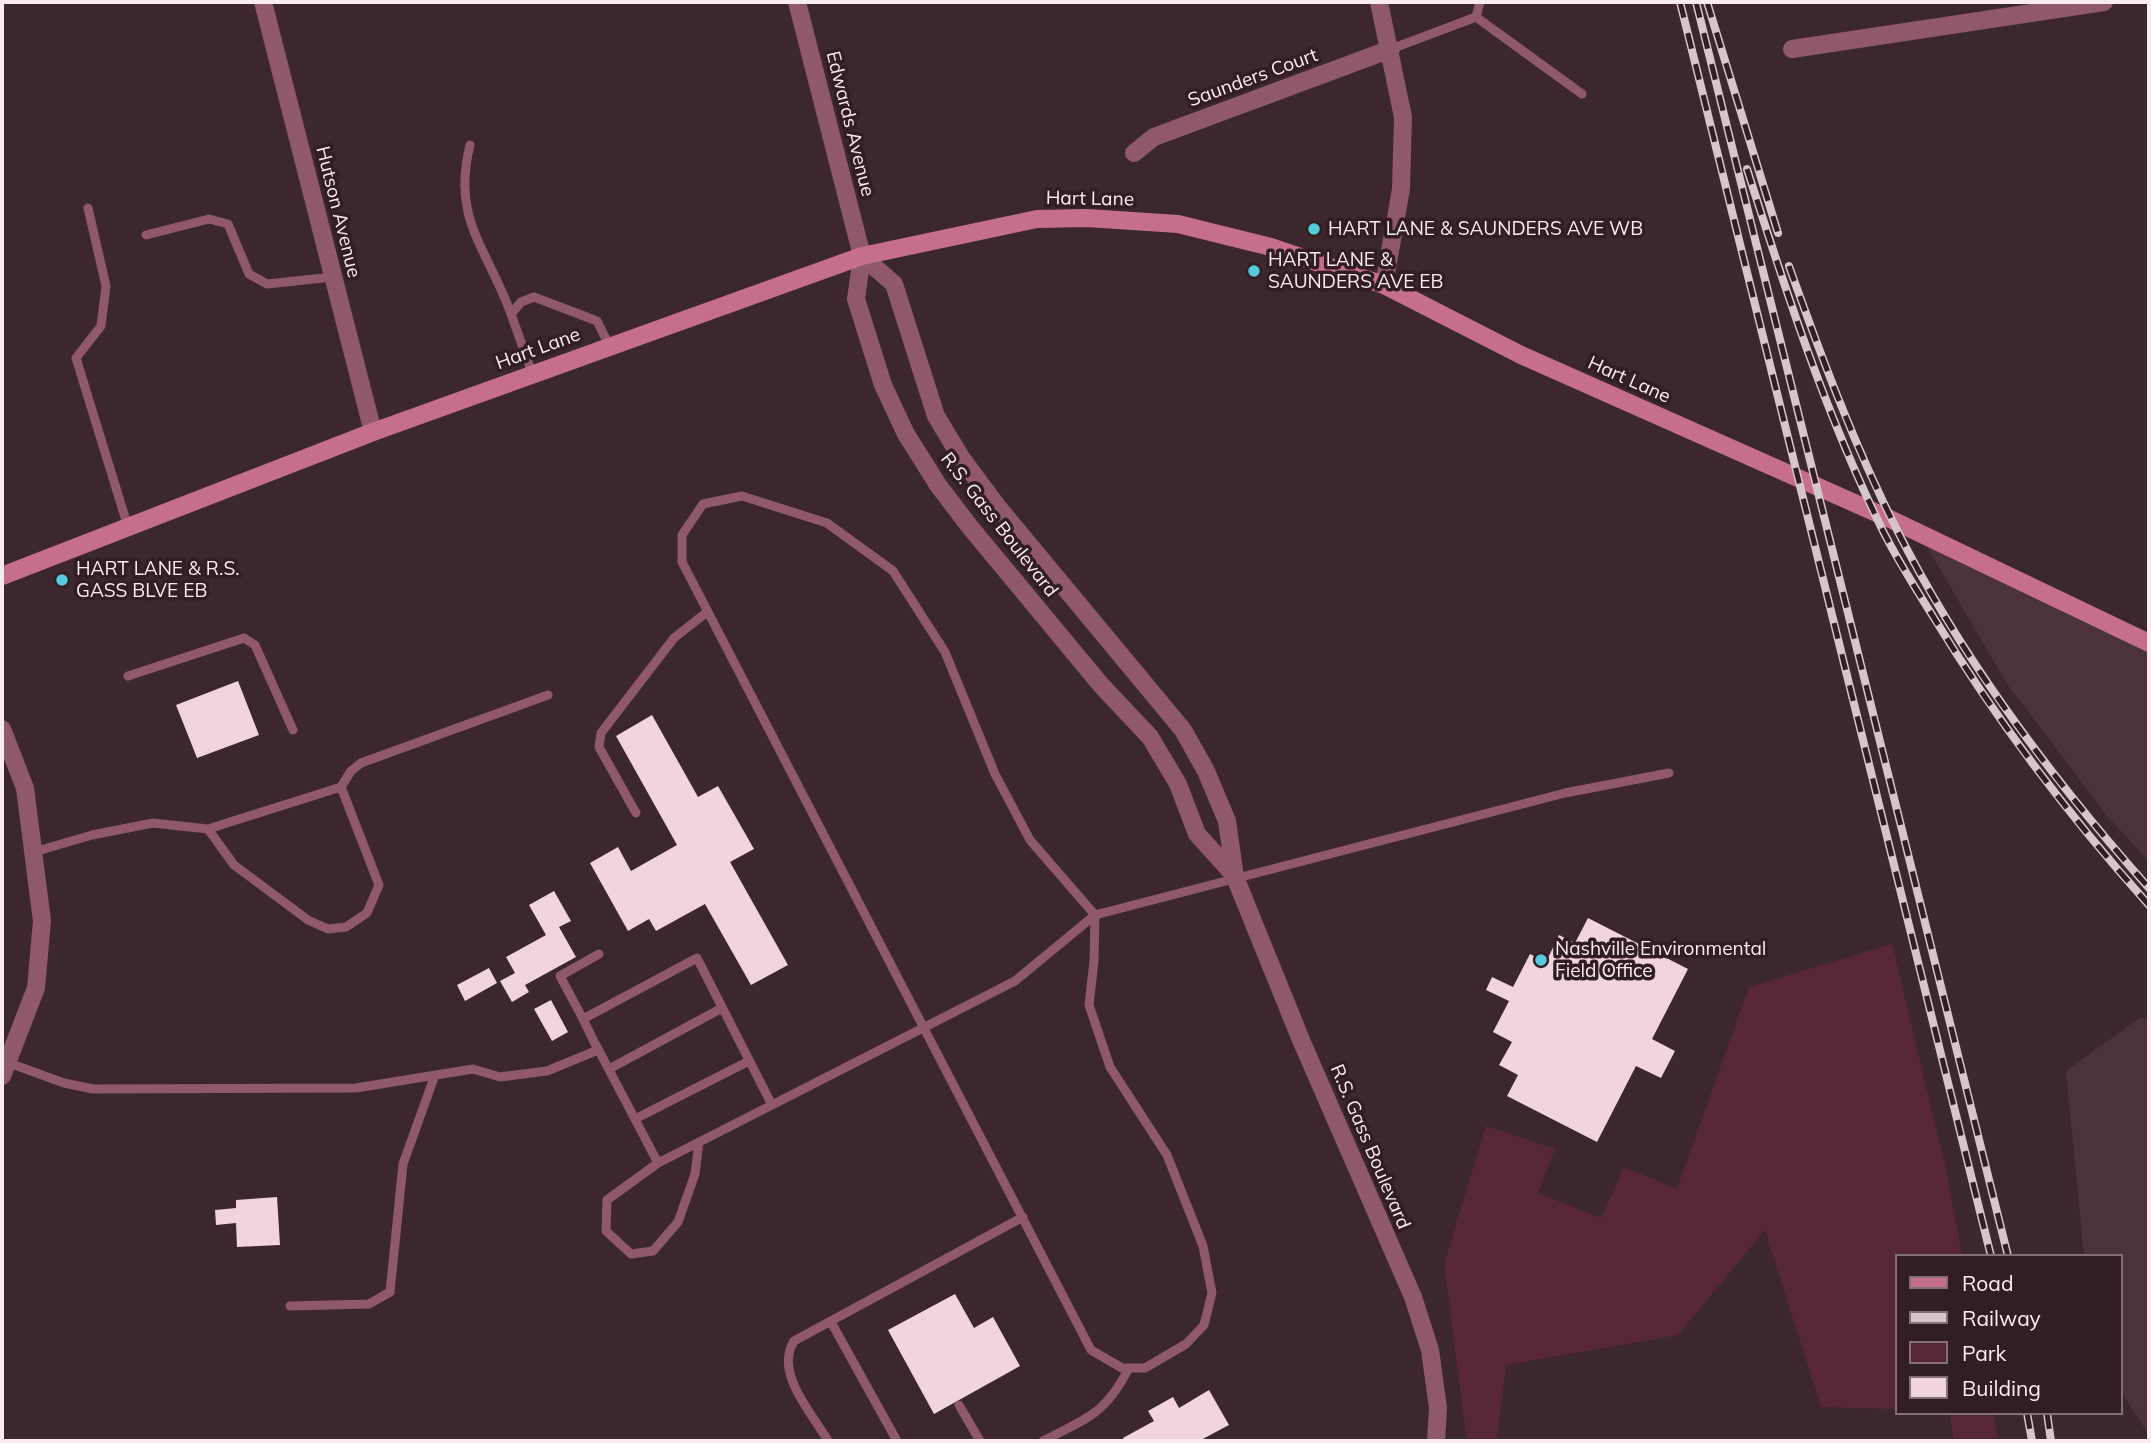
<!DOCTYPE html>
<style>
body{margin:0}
#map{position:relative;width:2151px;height:1443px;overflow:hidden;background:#3c272e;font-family:Mulish,sans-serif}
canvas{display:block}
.frame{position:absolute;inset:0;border:4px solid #faecf0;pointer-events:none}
.legend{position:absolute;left:1895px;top:1254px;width:228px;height:161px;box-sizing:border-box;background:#321d24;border:2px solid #827076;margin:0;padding:9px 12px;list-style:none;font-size:21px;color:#faecf0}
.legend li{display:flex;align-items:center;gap:14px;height:35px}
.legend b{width:35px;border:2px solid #827076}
</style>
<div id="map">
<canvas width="2151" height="1443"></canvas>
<div class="frame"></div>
<ul class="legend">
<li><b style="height:9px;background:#c56f8d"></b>Road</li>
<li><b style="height:9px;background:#d6c6cb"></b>Railway</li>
<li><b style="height:19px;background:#572739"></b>Park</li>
<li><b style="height:19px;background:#f1d4dd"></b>Building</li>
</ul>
</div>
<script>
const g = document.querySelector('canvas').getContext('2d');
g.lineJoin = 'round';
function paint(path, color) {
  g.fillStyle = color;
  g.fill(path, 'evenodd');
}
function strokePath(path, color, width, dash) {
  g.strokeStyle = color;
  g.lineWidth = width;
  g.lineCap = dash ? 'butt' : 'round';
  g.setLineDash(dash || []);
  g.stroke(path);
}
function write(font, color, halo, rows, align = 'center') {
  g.font = font + ' Mulish,sans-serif';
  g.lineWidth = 7;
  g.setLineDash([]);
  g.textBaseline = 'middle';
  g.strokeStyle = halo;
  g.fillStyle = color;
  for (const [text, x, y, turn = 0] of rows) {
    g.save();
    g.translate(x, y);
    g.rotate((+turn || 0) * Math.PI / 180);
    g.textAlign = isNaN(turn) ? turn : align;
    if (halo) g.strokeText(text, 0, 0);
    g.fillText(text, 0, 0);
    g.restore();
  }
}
paint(new Path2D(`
 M1919 533 2149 643V861L2108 817 2007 684Z
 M2141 1017 2149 1020V1435L2121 1392V1256H2084L2066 1071Z`), '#4c323b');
paint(new Path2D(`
 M1892 944 1947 1174 1962 1256H1897V1409L1821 1407 1765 1230 1678 1335 1506 1365 1497 1441H1467L1444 1264 1486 1126 1555 1149 1538 1193 1601 1218 1624 1167 1677 1189 1749 987Z
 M1950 1413H1993L1998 1441H1954Z`), '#572739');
paint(new Path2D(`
 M238 681 259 735 197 758 176 705Z
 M652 715 698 797 718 786 754 849 730 862 788 965 751 985 705 904 656 931 649 919 628 931 590 863 618 847 631 871 677 845 616 736Z
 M554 891 571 921 559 927 576 957 525 985 529 992 512 1002 500 981 515 973 506 957 546 935 529 905Z
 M1588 918 1688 969 1652 1039 1675 1051 1661 1078 1636 1066 1597 1142 1507 1096 1518 1075 1499 1065 1512 1042 1493 1032 1509 1001 1486 990 1492 977 1513 987 1530 954 1546 962 1559 935 1575 943Z
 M489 968 497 983 465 1001 457 985Z
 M551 1000 568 1032 552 1041 534 1009Z
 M277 1197 280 1245 237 1247 236 1223 216 1225 215 1210 236 1208V1200Z
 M955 1294 974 1328 993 1317 1020 1366 934 1414 888 1330Z
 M1209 1390 1229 1425 1199 1441H1125L1123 1438 1154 1421 1148 1411 1173 1397 1179 1408Z`), '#f1d4dd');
strokePath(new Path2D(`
 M1476 17 1582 94
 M1476 17 1480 2
 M1391 49 1476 17
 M470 145C451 220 488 249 511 314
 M88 208 106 286 101 326 76 358 128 527
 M146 235 209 219 228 224 249 274 267 284 333 277
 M532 373 511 314 521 302 534 297 597 321 609 345
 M742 496 827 523 893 571 945 652 995 774 1030 840 1095 915 1094 961 1089 1005 1110 1067 1167 1155 1203 1246 1212 1293 1204 1325 1186 1344 1145 1368H1122L1091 1350 682 562V535L703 504Z
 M128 676 244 638 255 645 293 730
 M636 813 599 747 601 733 674 638 707 612
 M208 829 341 787
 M34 852 92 835 153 823 208 829 234 865 308 920 328 929 346 927 367 913 379 885 341 787 351 771 361 763 548 695
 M583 1019 560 976 599 954
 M9 1063 64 1083 93 1089 356 1088 473 1069 500 1077 547 1071 598 1050 583 1019 697 958 772 1105 658 1163 596 1045
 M609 1069 722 1008
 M772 1105 1015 981 1095 915 1565 793 1669 773
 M635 1119 749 1061
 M658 1163 607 1200 606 1231 631 1254 653 1251 678 1222 695 1174 699 1142
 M290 1306 369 1304 390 1292 403 1164 435 1075
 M831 1322 897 1441
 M959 1405 980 1441
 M828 1441C812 1413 774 1373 794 1341L1023 1217
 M1043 1441C1088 1417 1104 1416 1129 1368`), '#8f596b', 9);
strokePath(new Path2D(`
 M263 2 373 432
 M797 2 862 256 856 299 883 385 906 434 938 485 970 527 1101 685 1150 737 1178 784 1197 834 1235 876
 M1379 2 1403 117 1401 189 1384 285
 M1792 49 2104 2
 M1134 153 1154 137 1391 49
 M862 256 894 284 936 416 962 459 997 506 1183 730 1206 771 1227 821 1235 877 1301 1040 1413 1297 1430 1350 1438 1408 1436 1441
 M2 729 25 788 42 921 36 988 2 1076`), '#8f596b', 18);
strokePath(new Path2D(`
 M2 576 373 432 862 256 1037 219 1087 218 1178 224 1271 247 1384 285 1521 355 1888 518 2149 643`), '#c56f8d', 18);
const rail = new Path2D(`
 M1680 2 1991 1256
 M1696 2 2008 1256
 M1707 2 1778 233
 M1747 169C1786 292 1826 415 1883 531 1898 561 1916 589 1934 618 1997 721 2068 815 2149 905
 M1789 266C1821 356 1854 445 1897 530 1963 661 2052 779 2149 888
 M2027 1413 2032 1441
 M2047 1413 2051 1441`);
strokePath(rail, '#d6c6cb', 8);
strokePath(rail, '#321d24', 5, [16]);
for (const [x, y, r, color] of [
 [1314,229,7,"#53cbdb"],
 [1254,271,7,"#53cbdb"],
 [62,580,7,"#53cbdb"],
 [1541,960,7,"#53cbdb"]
]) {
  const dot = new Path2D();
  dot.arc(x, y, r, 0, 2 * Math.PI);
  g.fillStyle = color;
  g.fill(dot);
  strokePath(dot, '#321d24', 2.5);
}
write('19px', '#faecf0', '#321d24', [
 ["Saunders Court",1253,78,-20],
 ["Edwards Avenue",850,124,76],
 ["Hart Lane",1090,199,1],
 ["Hutson Avenue",338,212,76],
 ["Hart Lane",538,349,-20],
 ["Hart Lane",1629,380,24],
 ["R.S. Gass Boulevard",999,525,52],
 ["R.S. Gass Boulevard",1370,1147,67]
]);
write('19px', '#faecf0', '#321d24', [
 ["HART LANE & SAUNDERS AVE WB",1328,229],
 ["HART LANE &",1268,260],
 ["SAUNDERS AVE EB",1268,282],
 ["HART LANE & R.S.",76,569],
 ["GASS BLVE EB",76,591],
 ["Nashville Environmental",1555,949],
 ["Field Office",1555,971]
], 'left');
</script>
